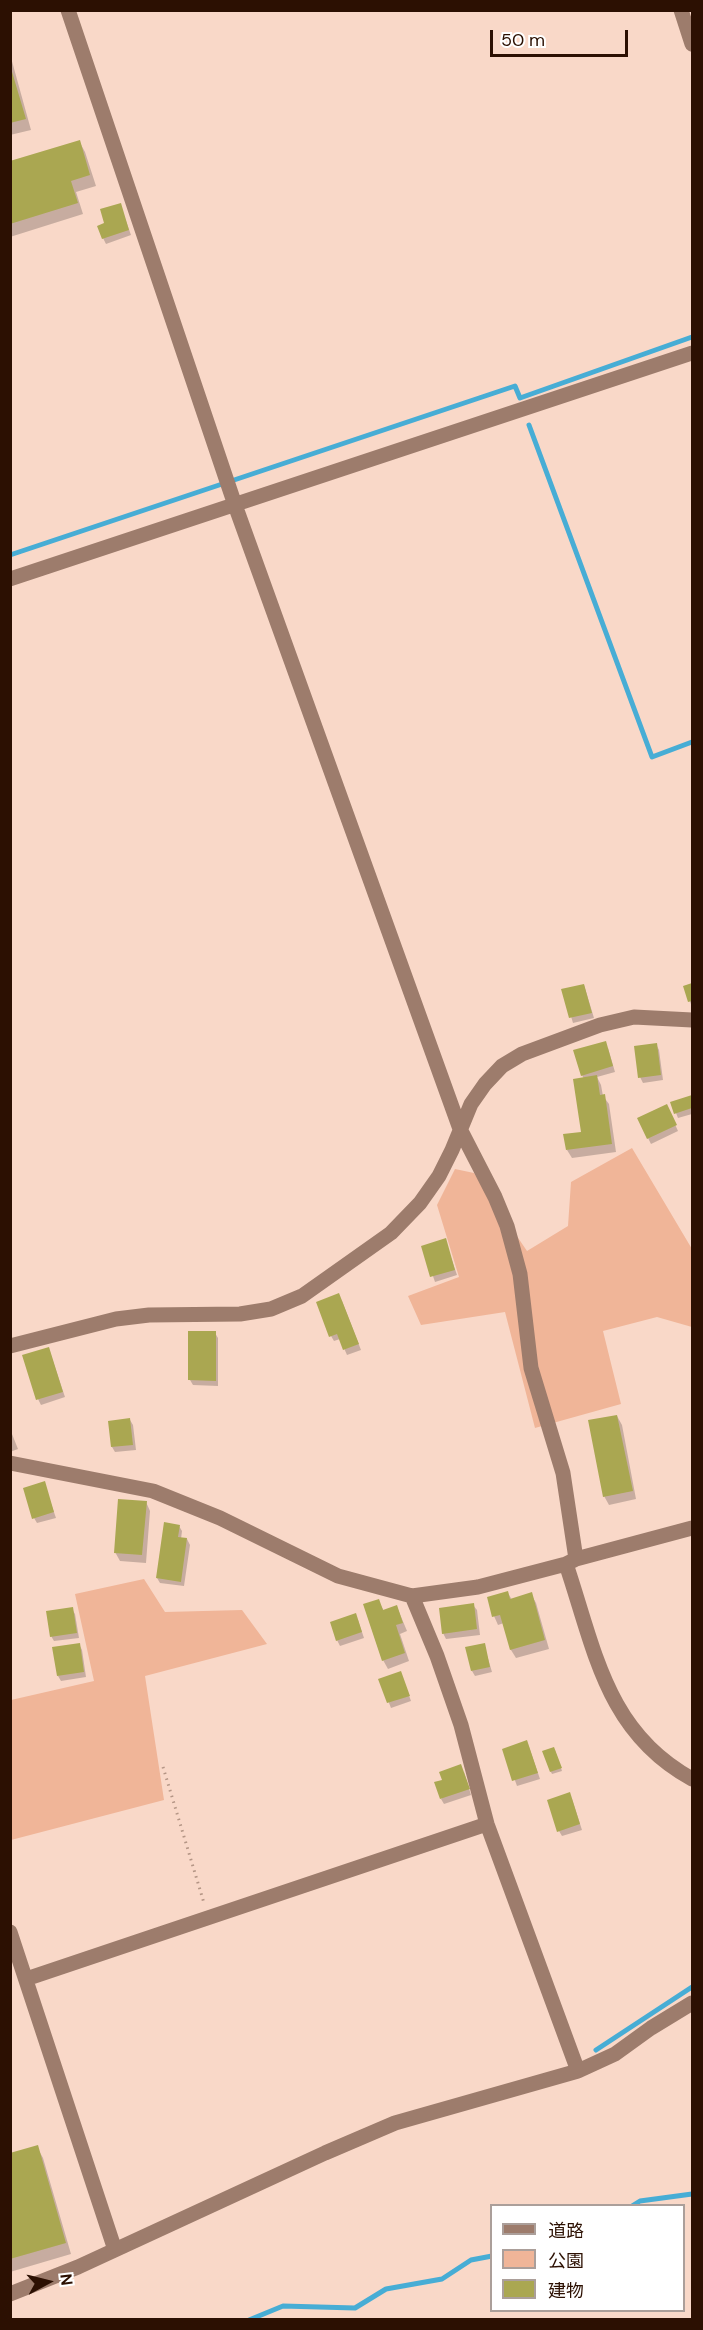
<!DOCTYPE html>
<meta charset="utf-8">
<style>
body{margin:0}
#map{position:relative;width:703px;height:2330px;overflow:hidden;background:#f9d8c8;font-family:"DM Sans","Noto Sans JP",sans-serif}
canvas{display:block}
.frame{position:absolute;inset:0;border:12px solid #2c1002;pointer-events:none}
.legend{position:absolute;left:490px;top:2204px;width:195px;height:108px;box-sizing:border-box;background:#fff;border:2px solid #ab9f9a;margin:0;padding:8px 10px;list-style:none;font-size:18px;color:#2c1002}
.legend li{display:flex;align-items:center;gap:12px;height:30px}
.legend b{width:30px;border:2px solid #ab9f9a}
.north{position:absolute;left:18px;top:2252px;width:60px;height:60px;-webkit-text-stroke:4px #fff;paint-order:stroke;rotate:83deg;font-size:16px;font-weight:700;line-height:24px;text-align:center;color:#2c1002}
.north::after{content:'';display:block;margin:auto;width:21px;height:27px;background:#2c1002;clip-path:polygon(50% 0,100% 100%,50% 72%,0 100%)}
.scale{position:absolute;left:490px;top:30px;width:138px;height:27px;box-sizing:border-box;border:3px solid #2c1002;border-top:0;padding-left:8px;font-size:18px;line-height:21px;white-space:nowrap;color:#2c1002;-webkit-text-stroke:4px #fff;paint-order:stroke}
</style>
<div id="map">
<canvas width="703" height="2330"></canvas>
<div class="frame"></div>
<ul class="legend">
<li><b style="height:8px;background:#9d7c6c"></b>道路</li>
<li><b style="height:16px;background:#f0b598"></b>公園</li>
<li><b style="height:16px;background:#aaa751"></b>建物</li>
</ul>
<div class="north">N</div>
<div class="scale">50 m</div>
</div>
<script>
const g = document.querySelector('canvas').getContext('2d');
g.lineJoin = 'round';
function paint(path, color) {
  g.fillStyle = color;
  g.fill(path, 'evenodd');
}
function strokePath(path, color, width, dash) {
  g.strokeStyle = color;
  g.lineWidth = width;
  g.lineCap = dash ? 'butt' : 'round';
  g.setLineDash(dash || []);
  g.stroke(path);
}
paint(new Path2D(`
 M632 1148 692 1249V1327L657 1317 603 1331 621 1404 535 1428 505 1312 421 1325 408 1296 459 1277 437 1205 455 1169 474 1173 527 1251 568 1226 571 1182Z
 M144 1579 165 1612 242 1610 267 1644 145 1676 164 1800 11 1840V1700L94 1681 75 1594Z`), '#f0b598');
paint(new Path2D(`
 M10 54 31 130 10 135Z
 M79 141 85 152 96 186 76 192 83 214 10 237V163Z
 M120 204 131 235 106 244 103 238 106 224Z
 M584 985 594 1018 573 1023 563 990Z
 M692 985V1007L685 987Z
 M656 1044 659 1050 663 1080 643 1083 640 1077Z
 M608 1048 615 1072 597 1077 601 1085 603 1096 609 1104 616 1152 572 1158 567 1150 582 1133 584 1079 582 1075Z
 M692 1097V1114L678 1118 672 1103Z
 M669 1111 678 1131 651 1144 648 1138Z
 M445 1240 457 1275 435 1282 423 1247Z
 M342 1301 361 1350 347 1355 340 1339 334 1341 331 1336Z
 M215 1333 218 1338V1386L193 1385 190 1380Z
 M49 1349 65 1397 41 1405 38 1399Z
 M617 1416 622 1425 636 1499 609 1505 604 1496Z
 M130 1420 133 1425 136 1450 115 1452 112 1447 110 1422Z
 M10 1429 18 1449 10 1452Z
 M44 1483 56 1518 37 1523 34 1518Z
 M146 1502 150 1511 146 1563 120 1561 115 1552Z
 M179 1526 182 1531 181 1539H187L190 1545 184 1586 160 1583 157 1578Z
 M508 1593 512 1600 531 1594 536 1603 549 1649 516 1658 511 1650 504 1623 498 1625 494 1616Z
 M378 1600 384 1611 397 1607 407 1631 400 1634 409 1661 388 1669 383 1660Z
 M473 1605 477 1610 480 1635 446 1639 443 1633Z
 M72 1609 75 1614 79 1638 54 1641 51 1636Z
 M358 1620 364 1638 340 1646 337 1640Z
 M79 1644 82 1650 86 1677 61 1681 58 1676Z
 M484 1645 492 1672 475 1676 472 1671Z
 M401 1673 411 1701 391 1708 380 1680Z
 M529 1747 540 1779 517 1786 504 1750Z
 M555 1750 562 1771 552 1774 551 1772Z
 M464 1772 471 1795 444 1804 441 1799Z
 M572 1799 582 1830 562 1836 559 1831Z
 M37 2147 43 2158 71 2254 10 2272V2155Z`), '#0003');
strokePath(new Path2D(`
 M529 425 652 757 692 742
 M10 555 515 386 520 398 692 337
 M596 2050 692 1987
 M632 2206 640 2201 692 2194
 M249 2320 283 2306 355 2308 386 2289 442 2279 471 2260 492 2256`), '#47add5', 5);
paint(new Path2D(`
 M10 65 26 119 10 123Z
 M80 140 90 175 71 181 78 203 10 224V161Z
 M121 203 129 230 102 239 97 226 104 223 100 209Z
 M692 983V1001L688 1002 683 986Z
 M584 984 592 1013 569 1018 561 989Z
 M606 1041 613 1066 581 1076 573 1050Z
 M657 1043 661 1075 638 1078 634 1046Z
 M597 1075 600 1095 605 1094 612 1144 566 1150 563 1134 581 1132 573 1079Z
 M692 1095V1108L674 1114 670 1102Z
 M667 1104 677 1125 647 1139 637 1118Z
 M446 1238 455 1270 430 1277 421 1246Z
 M339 1293 359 1344 343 1350 337 1334 329 1337 316 1302Z
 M188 1331H216V1381L188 1380Z
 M49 1347 63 1392 36 1400 22 1355Z
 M617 1415 633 1491 603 1497 588 1420Z
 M130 1418 133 1445 111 1447 108 1421Z
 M45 1481 54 1512 32 1519 23 1488Z
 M118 1499 147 1501 142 1555 114 1553Z
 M164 1522 180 1525 178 1537 187 1538 181 1582 156 1578Z
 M508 1591 510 1599 532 1592 545 1640 510 1650 500 1615 492 1617 487 1597Z
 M379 1599 383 1610 397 1605 403 1623 396 1625 405 1653 382 1661 363 1604Z
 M474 1603 477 1629 442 1634 439 1608Z
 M73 1607 77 1633 50 1637 46 1611Z
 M356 1613 362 1632 336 1641 330 1622Z
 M80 1643 84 1672 57 1676 52 1647Z
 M485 1643 490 1667 471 1671 465 1647Z
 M401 1671 410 1696 387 1703 378 1679Z
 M527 1740 538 1773 512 1781 502 1749Z
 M554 1747 562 1768 550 1772 542 1751Z
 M461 1764 470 1789 440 1799 434 1782 442 1780 439 1772Z
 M570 1792 580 1824 557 1832 547 1800Z
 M38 2145 66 2243 10 2259V2153Z`), '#aaa751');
strokePath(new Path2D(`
 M163 1767 204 1903`), '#b49585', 3, [1.5, 4.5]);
strokePath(new Path2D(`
 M68 10 235 505 460 1129 495 1197 507 1226 520 1274 531 1368 563 1473 576 1559
 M681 10 692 44
 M10 579 692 353
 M10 1346 116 1319 149 1315 240 1314 271 1309 302 1296 391 1233 420 1203 439 1176 452 1150 471 1104 485 1084 502 1066 522 1054 600 1025 634 1017 692 1020
 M10 1463 153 1491 220 1518 338 1576 412 1596 478 1587 566 1564 576 1559 692 1528
 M566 1564C595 1650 606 1732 692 1779
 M412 1596 437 1656 461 1725 487 1824 578 2071
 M10 1932 115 2250
 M26 1979 487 1824
 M10 2294 78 2267 325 2153 395 2123 578 2071 615 2054 651 2028 692 2003`), '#9d7c6c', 15);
</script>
